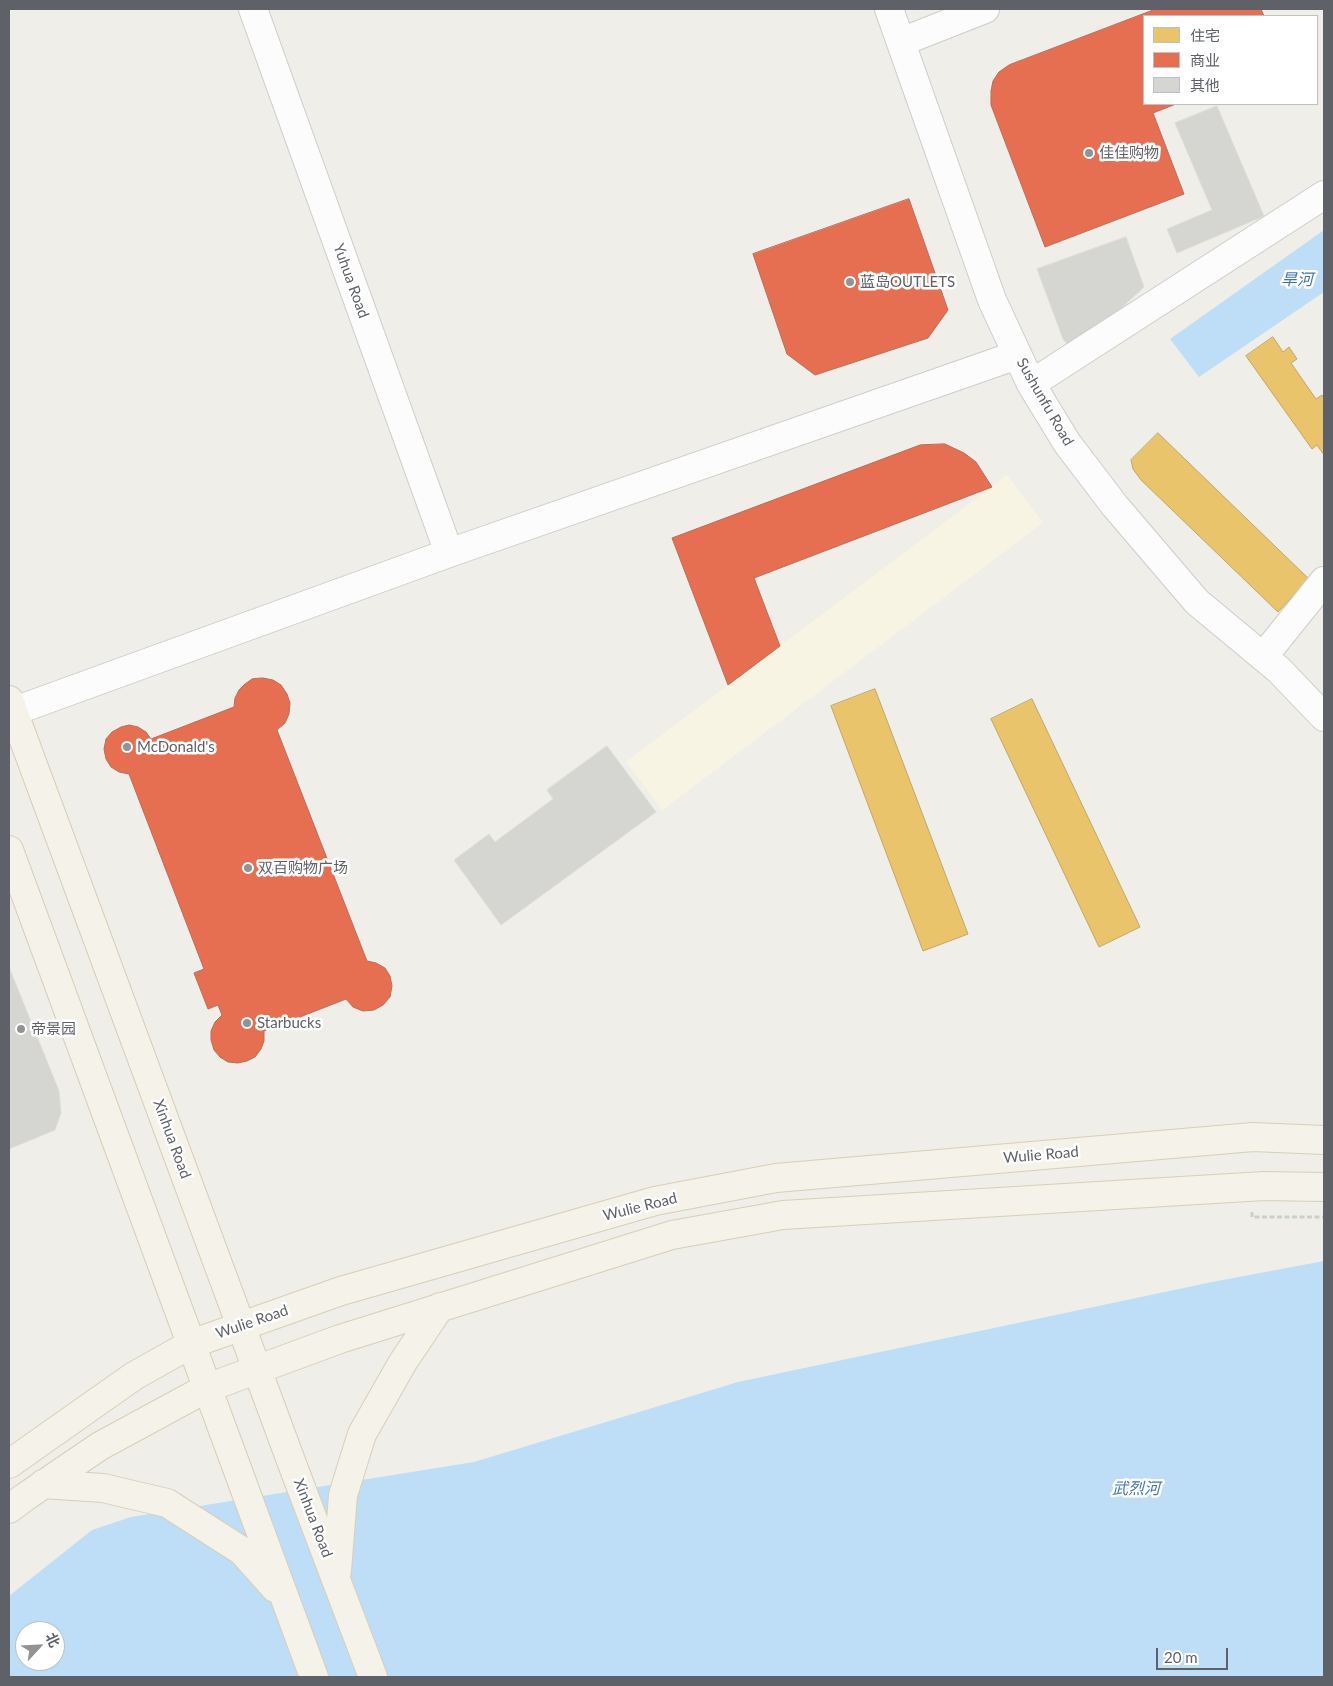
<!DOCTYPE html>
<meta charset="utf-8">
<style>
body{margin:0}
#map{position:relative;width:1333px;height:1686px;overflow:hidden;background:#efeee9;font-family:Lato,"Noto Sans SC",sans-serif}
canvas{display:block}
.frame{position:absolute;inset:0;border:10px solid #5e6268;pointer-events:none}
.legend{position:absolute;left:1143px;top:15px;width:175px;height:90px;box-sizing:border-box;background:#fff;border:1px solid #bfc0c3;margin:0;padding:6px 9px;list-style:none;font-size:15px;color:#5e6268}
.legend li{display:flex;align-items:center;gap:10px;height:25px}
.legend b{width:25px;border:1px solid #bfc0c3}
.north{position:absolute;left:15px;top:1621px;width:50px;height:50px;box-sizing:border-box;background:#fff;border:1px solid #bfc0c3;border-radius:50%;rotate:65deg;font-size:14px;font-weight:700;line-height:20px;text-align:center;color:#5e6268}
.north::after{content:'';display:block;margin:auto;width:18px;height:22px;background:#919395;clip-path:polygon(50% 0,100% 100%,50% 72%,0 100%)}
.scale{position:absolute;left:1156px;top:1648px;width:72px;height:22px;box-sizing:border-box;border:2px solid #5e6268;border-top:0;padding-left:6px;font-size:15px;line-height:18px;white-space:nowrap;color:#5e6268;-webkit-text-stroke:4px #fff;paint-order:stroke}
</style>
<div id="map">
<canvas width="1333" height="1686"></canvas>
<div class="frame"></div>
<ul class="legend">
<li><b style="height:14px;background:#e9c46a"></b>住宅</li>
<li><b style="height:14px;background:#e76f51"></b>商业</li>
<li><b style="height:14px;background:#d5d5d2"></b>其他</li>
</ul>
<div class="north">北</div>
<div class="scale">20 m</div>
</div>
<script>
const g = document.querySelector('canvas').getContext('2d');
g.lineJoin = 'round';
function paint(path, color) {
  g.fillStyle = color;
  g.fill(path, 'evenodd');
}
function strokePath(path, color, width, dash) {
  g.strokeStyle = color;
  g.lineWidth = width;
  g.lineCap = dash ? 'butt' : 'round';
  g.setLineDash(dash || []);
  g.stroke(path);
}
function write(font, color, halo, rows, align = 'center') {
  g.font = font + ' Lato,"Noto Sans SC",sans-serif';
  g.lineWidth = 5;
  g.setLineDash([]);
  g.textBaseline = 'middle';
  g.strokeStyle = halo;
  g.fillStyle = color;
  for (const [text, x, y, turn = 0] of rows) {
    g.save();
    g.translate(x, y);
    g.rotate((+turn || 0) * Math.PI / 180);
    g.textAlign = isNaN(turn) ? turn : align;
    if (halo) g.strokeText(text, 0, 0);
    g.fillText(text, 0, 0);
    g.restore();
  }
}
paint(new Path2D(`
 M1007 475 1043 523 662 810 626 762Z`), '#f8f4e3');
paint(new Path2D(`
 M1324 230V292L1199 377 1170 339Z
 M1324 1261V1677H9V1596L92 1530 131 1517 474 1462 738 1382 1212 1282ZM25 1631H55V1661H25Z`), '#bedef8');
const homes = new Path2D(`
 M1273 337 1283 352 1289 347 1297 359 1291 363 1316 399 1322 395 1324 398V455L1317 445 1312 449 1246 356Z
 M1158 433 1309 579 1278 612 1141 480 1133 469 1131 460Z
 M875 689 968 934 923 951 831 706Z
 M1032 699 1140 927 1099 947 991 719Z`);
paint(homes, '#e9c46a');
strokePath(homes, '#bfa769', 1);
const shops = new Path2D(`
 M1156 9H1261L1264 16H1144V104H1176L1153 113 1184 194 1045 247 991 105V91L993 81 999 72 1009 65Z
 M909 199 948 310 928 338 815 375 787 354 753 254Z
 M945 444 964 453 976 462 992 487 754 578 780 646 728 685 672 538 920 445Z
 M263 678 273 680 281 685 287 694 290 703 289 714 285 723 277 730 367 961 376 963 385 968 390 976 392 986 390 997 383 1005 374 1010 363 1011 353 1007 346 999 264 1031V1041L261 1049 255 1057 247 1061 238 1063 228 1062 220 1057 214 1050 211 1040V1031L215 1022 222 1015 218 1005 208 1009 194 973 204 969 129 774 119 772 111 767 106 759 104 749 106 739 112 732 121 727 129 725 138 727 146 732 151 739 234 707 235 698 239 690 245 684 252 679Z`);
paint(shops, '#e76f51');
strokePath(shops, '#be6b58', 1);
const building = new Path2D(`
 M1217 106 1264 216 1177 253 1167 229 1212 210 1175 123Z
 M1126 237 1144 287 1086 341 1068 345 1063 339 1037 269Z
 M607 746 656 812 501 925 454 860 489 834 495 842 553 799 547 790Z
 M9 967 59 1091 61 1113 55 1130 9 1149Z`);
paint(building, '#d5d5d2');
strokePath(building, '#deddd8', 1);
const minor = new Path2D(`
 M253 9 449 553
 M889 9 992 300 1031 384 1067 443 1115 506 1197 602 1279 670 1324 717
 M901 42 985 9
 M1031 384 1324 195
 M1263 657 1324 581
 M9 713 449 553 1017 355`);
const major = new Path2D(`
 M9 700 294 1469 373 1677
 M9 850 314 1677
 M9 1464 134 1376 191 1344 341 1291 655 1201 776 1178 1253 1137 1324 1140
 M43 1484 103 1488 167 1503 242 1551 275 1588
 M9 1509 25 1497 100 1446 207 1388 340 1339 672 1235 783 1215 1264 1186 1324 1187
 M337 1571 343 1495 362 1434 403 1362 440 1307`);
strokePath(minor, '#cccccb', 30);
strokePath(major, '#d7cfb7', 30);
strokePath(new Path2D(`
 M1252 1212V1217H1324`), '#cacfcb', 3, [5, 2.5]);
strokePath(minor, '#fdfcfc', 28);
strokePath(major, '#f4f2e9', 28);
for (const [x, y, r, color] of [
 [1089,153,5,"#919395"],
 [850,282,5,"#919395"],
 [127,747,5,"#919395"],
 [248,868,5,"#919395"],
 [247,1023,5,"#919395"],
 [21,1029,5,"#919395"]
]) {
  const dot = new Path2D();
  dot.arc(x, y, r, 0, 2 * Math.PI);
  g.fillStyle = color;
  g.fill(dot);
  strokePath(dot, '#fff', 2);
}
write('15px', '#5e6268', '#fff', [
 ["佳佳购物",1099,153],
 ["蓝岛OUTLETS",860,282],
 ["McDonald's",137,747],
 ["双百购物广场",258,868],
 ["Starbucks",257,1023],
 ["帝景园",31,1029]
], 'left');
write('15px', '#5e6268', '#fff', [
 ["Yuhua Road",351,281,70],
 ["Sushunfu Road",1045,402,60],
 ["Xinhua Road",172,1139,70],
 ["Wulie Road",1041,1155,-5],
 ["Wulie Road",640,1207,-14],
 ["Wulie Road",252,1322,-19],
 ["Xinhua Road",313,1518,69]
]);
write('italic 16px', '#4277b5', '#fff', [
 ["旱河",1297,280],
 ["武烈河",1136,1489]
]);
</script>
